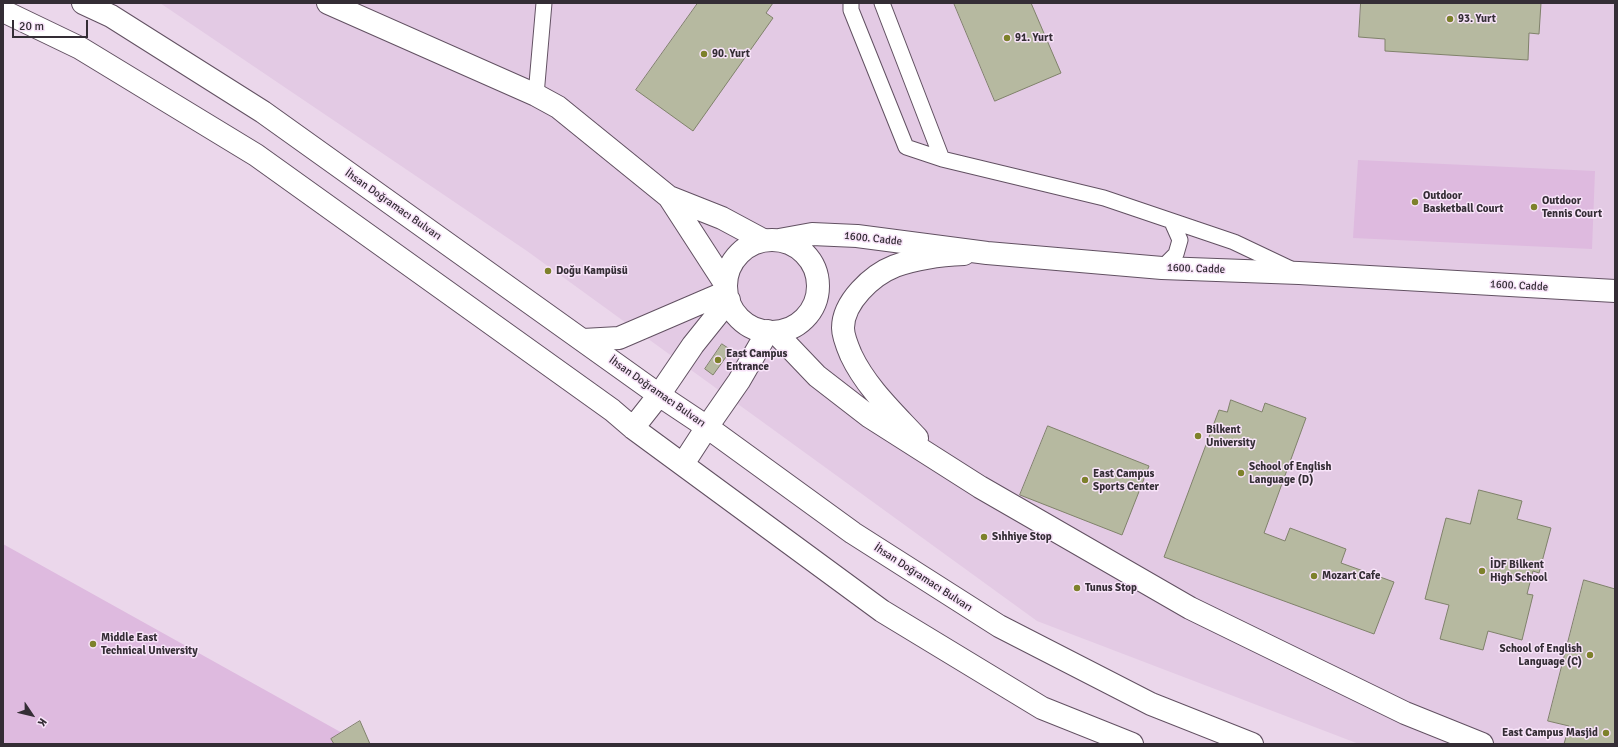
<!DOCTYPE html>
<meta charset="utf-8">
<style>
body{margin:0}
#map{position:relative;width:1618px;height:747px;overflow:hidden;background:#ebd7eb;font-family:Signika,sans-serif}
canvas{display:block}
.frame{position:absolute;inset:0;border:4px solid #342d35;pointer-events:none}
.north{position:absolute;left:12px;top:695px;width:40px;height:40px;-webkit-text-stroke:3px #f8e4f9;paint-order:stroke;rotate:125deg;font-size:11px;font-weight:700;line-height:16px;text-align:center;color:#342d35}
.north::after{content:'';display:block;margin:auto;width:14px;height:18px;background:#342d35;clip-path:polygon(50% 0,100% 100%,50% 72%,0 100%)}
.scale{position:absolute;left:12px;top:20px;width:76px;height:18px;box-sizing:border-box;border:2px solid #342d35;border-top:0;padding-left:5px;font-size:12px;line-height:14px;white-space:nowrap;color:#342d35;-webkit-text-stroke:3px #f8e4f9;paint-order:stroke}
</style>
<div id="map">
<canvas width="1618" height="747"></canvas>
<div class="frame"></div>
<div class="north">K</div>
<div class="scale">20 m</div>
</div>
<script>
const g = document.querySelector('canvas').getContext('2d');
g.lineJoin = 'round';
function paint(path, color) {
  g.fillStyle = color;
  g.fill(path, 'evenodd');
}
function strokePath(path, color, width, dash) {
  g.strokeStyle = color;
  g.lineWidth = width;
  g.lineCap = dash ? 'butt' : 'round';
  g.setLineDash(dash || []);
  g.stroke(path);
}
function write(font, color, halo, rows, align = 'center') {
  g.font = font + ' Signika,sans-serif';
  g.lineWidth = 3;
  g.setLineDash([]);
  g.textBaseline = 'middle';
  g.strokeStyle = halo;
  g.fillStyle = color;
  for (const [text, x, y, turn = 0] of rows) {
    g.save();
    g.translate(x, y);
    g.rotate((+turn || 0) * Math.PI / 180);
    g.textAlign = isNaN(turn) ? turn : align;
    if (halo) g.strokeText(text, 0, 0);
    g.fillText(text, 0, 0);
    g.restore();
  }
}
paint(new Path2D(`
 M160 3H1615V744H1359L1037 621 527 251Z`), '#e3cae4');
paint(new Path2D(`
 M1358 160 1595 171 1592 249 1353 238Z
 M3 544 362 744H3Z`), '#debadf');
const building = new Path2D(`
 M698 3H773L766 13 773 18 693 131 636 90Z
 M954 3H1031L1061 73 995 101Z
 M1361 3H1541L1539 34 1529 33 1528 60 1385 51V39L1359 37Z
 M722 344 731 350 713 375 705 369Z
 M1231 400 1262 412 1265 403 1306 418 1264 533 1285 541 1290 528 1346 549 1341 563 1394 582 1374 634 1164 557 1219 410 1227 412Z
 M1048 426 1149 466 1122 535 1020 495Z
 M1479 490 1522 501 1517 519 1551 528 1539 573 1533 571 1527 594 1533 595 1522 640 1488 631 1483 650 1440 639 1449 605 1425 599 1446 518 1470 524Z
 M1584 580 1615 589V744H1564L1569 726 1548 721Z
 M360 721 370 744H334L331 739Z`);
paint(building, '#b6b9a0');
strokePath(building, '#80826b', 1);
const service = new Path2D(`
 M851 3V10L906 147 942 159 1104 198 1234 242 1293 270
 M882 3 942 159
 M536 95 544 3
 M1162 268 1176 254 1180 240 1172 222`);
const minor = new Path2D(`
 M328 3 536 95 558 107 669 197 722 218 763 240
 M669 197 726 285
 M775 332 817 376 870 417 980 487 1190 608 1405 713 1482 744
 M917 438C893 412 866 387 851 355 848 348 843 336 843 328 843 302 872 275 895 266 917 258 940 255 964 254`);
const tertiary = new Path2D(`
 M779 240 812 234 857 236 987 253 1162 268 1299 273 1615 291
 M726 286a46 46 0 1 1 92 0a46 46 0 1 1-92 0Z
 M583 340 619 338 726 292
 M659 395 693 345 729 300
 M707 427 739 381 768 331`);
const secondary = new Path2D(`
 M83 3 111 16 263 112 659 395 707 427 853 533 999 626 1151 704 1252 744
 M3 11 80 48 256 155 612 410 633 428 882 611 1042 708 1132 744
 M633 428 659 395
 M683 464 707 427`);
strokePath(service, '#625162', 17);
strokePath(minor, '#625162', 24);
strokePath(tertiary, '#625162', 24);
strokePath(secondary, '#625162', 24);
strokePath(service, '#fff', 15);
strokePath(minor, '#fff', 22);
strokePath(tertiary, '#fff', 22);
strokePath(secondary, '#fff', 22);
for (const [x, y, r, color] of [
 [1450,19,4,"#7d812b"],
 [1007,38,4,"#7d812b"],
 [704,54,4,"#7d812b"],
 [1415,202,4,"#7d812b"],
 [1534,207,4,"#7d812b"],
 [548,271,4,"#7d812b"],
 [718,360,4,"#7d812b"],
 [1198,436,4,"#7d812b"],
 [1241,473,4,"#7d812b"],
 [1085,480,4,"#7d812b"],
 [984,537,4,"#7d812b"],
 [1482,571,4,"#7d812b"],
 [1314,576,4,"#7d812b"],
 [1077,588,4,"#7d812b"],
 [93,644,4,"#7d812b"],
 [1590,655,4,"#7d812b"],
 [1606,733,4,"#7d812b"]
]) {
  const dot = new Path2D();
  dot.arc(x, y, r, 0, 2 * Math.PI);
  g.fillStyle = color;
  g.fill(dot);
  strokePath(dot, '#f8e4f9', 1.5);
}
write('bold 11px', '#342d35', '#f8e4f9', [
 ["93. Yurt",1458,19],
 ["91. Yurt",1015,38],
 ["90. Yurt",712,54],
 ["Outdoor",1423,196],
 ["Basketball Court",1423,209],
 ["Outdoor",1542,201],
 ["Tennis Court",1542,214],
 ["Doğu Kampüsü",556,271],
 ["East Campus",726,354],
 ["Entrance",726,367],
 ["Bilkent",1206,430],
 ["University",1206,443],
 ["School of English",1249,467],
 ["Language (D)",1249,480],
 ["East Campus",1093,474],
 ["Sports Center",1093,487],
 ["Sıhhiye Stop",992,537],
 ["İDF Bilkent",1490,565],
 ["High School",1490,578],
 ["Mozart Cafe",1322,576],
 ["Tunus Stop",1085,588],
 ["Middle East",101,638],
 ["Technical University",101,651],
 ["School of English",1582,649,"right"],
 ["Language (C)",1582,662,"right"],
 ["East Campus Masjid",1598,733,"right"]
], 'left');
write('11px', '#342d35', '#f8e4f9', [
 ["İhsan Doğramacı Bulvarı",393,205,35],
 ["1600. Cadde",873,239,6],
 ["1600. Cadde",1196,269,2],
 ["1600. Cadde",1519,286,3],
 ["İhsan Doğramacı Bulvarı",657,392,35],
 ["İhsan Doğramacı Bulvarı",923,578,33]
]);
</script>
